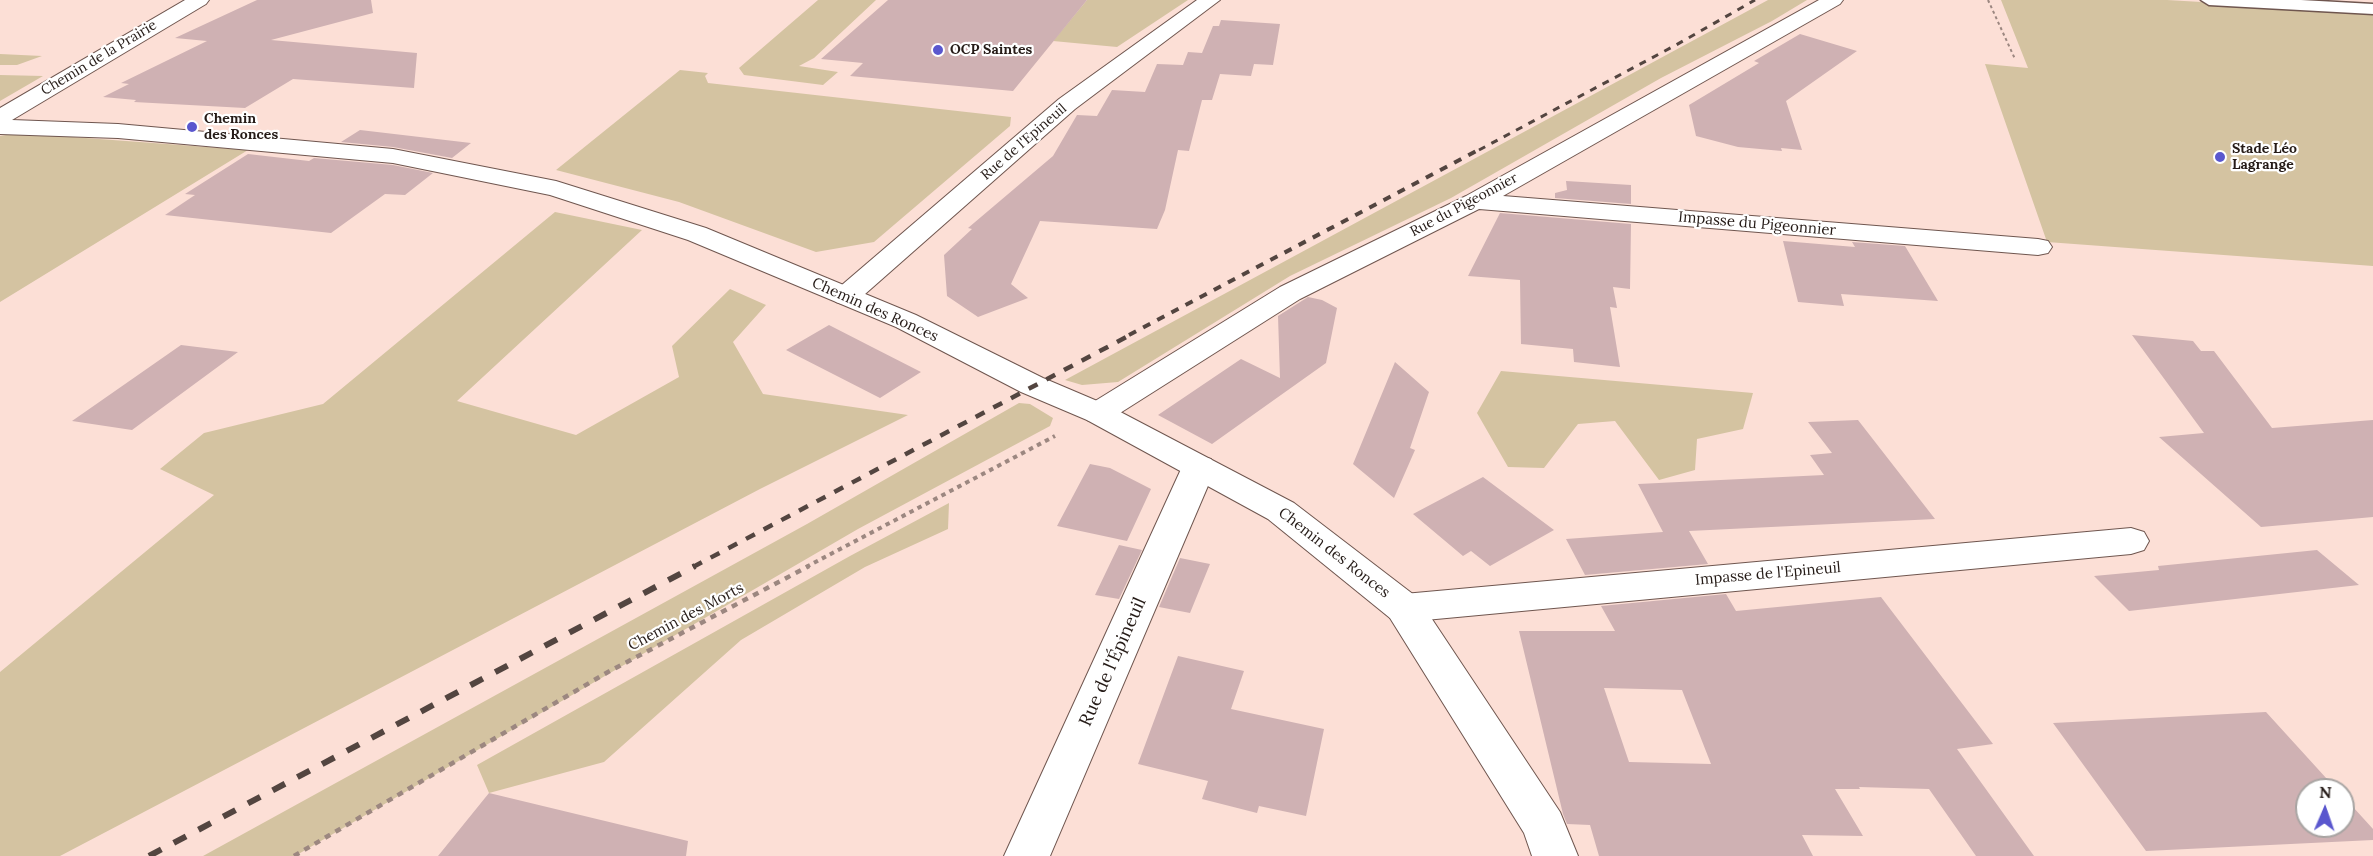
<!DOCTYPE html>
<meta charset="utf-8">
<style>
body{margin:0}
#map{position:relative;width:2373px;height:856px;overflow:hidden;background:#fcdfd6;font-family:Lora,serif}
canvas{display:block}
.north{position:absolute;left:2295px;top:778px;width:60px;height:60px;box-sizing:border-box;background:#fff;border:2px solid #a8a4a2;border-radius:50%;rotate:2deg;font-size:16px;font-weight:700;line-height:24px;text-align:center;color:#251b17}
.north::after{content:'';display:block;margin:auto;width:21px;height:27px;background:#5a57ce;clip-path:polygon(50% 0,100% 100%,50% 72%,0 100%)}
</style>
<div id="map">
<canvas width="2373" height="856"></canvas>
<div class="north">N</div>
</div>
<script>
const g = document.querySelector('canvas').getContext('2d');
g.lineJoin = 'round';
function paint(path, color) {
  g.fillStyle = color;
  g.fill(path, 'evenodd');
}
function strokePath(path, color, width, dash) {
  g.strokeStyle = color;
  g.lineWidth = width;
  g.lineCap = dash ? 'butt' : 'round';
  g.setLineDash(dash || []);
  g.stroke(path);
}
function write(font, color, halo, rows, align = 'center') {
  g.font = font + ' Lora,serif';
  g.lineWidth = 4.5;
  g.setLineDash([]);
  g.textBaseline = 'middle';
  g.strokeStyle = halo;
  g.fillStyle = color;
  for (const [text, x, y, turn = 0] of rows) {
    g.save();
    g.translate(x, y);
    g.rotate((+turn || 0) * Math.PI / 180);
    g.textAlign = isNaN(turn) ? turn : align;
    if (halo) g.strokeText(text, 0, 0);
    g.fillText(text, 0, 0);
    g.restore();
  }
}
paint(new Path2D(`
 M818 0H876L814 58 799 66 838 72 823 85 744 75 739 68Z
 M1087 0H1188L1117 47 1053 41Z
 M1768 0H1807L1772 21 1661 78 1451 198 1290 276 1118 382 1082 385 1065 380Z
 M2001 0H2167L2373 12V266L2047 242 1985 64 2028 68Z
 M0 54 42 56 17 65H0Z
 M680 70 708 73 705 76 708 83 1011 117 1010 126 874 242 816 252 679 202 556 170Z
 M0 75 43 76 0 101Z
 M18 133 248 150 0 302V136Z
 M555 212 642 230 457 401 576 435 679 377 672 346 730 289 766 305 733 342 763 394 908 415 760 489 60 856H0V672L214 495 160 469 204 433 323 404Z
 M1501 371 1753 393 1743 429 1697 439 1695 470 1659 480 1615 421 1578 424 1544 468 1508 467 1477 413Z
 M1019 403 1030 404 1053 418 1050 426 858 529 295 856H203L807 524Z
 M949 503 948 529 865 567 741 640 604 762 489 793 477 765 850 556Z`), '#d4c3a1');
paint(new Path2D(`
 M257 0H371L373 13 271 40 417 53 414 88 293 79 245 108 134 102 136 100 103 97 129 84 121 83 207 41 175 38Z
 M888 0H1087L1013 91 850 76 863 63 821 59Z
 M1221 20 1280 24 1273 65 1254 64 1251 76 1220 74 1212 100H1202L1189 151 1178 150 1165 210 1157 229 1040 221 1011 284 1028 298 978 317 947 296 944 255 972 229 968 228 1053 156 1077 115 1097 116 1112 90 1145 92 1157 64 1183 65 1188 52 1202 53 1213 26H1219Z
 M1800 34 1857 51 1786 101 1802 150 1781 148 1782 151 1738 147 1696 136 1689 105 1759 63 1754 61Z
 M360 130 471 143 452 158 393 147 341 142Z
 M248 154 309 161 314 158 393 165 433 173 405 195 385 194 331 233 165 215 195 195 185 194Z
 M1566 181 1631 185V204L1555 198V193L1567 190Z
 M1500 213 1631 224 1630 289 1613 287 1617 308 1610 307 1620 367 1574 362 1573 349 1521 344 1520 280 1468 276Z
 M1783 241 1855 247 1852 242 1905 246 1938 301 1841 294 1844 306 1798 302Z
 M1308 297 1322 300 1337 308 1326 363 1212 444 1158 415 1241 359 1280 378 1278 316Z
 M829 325 870 346 921 372 880 398 786 350Z
 M2132 335 2193 341 2201 351H2214L2272 428 2373 420V517L2261 527 2159 437 2204 433Z
 M181 345 238 352 132 430 72 421Z
 M1395 362 1429 392 1410 448 1415 450 1394 498 1353 464Z
 M1858 420 1935 519 1689 531 1708 564 1585 575 1566 539 1663 532 1638 484 1824 475 1810 455 1832 453 1808 422Z
 M1090 464 1110 468 1151 489 1127 541 1057 526Z
 M1483 477 1554 530 1490 566 1471 551 1463 556 1413 514Z
 M1119 545 1142 550 1119 599 1095 595Z
 M2317 550 2359 585 2129 611 2094 576 2159 570 2158 566Z
 M1180 558 1210 564 1190 613 1159 607Z
 M1726 594 1736 611 1881 597 1993 744 1957 749 2034 856H1976L1929 789 1859 787 1860 789H1835L1863 836 1802 835 1813 856H1599L1590 825 1567 824 1563 814 1519 631H1615L1601 606ZM1604 688 1682 690 1711 764 1629 762Z
 M1178 656 1244 671 1231 709 1324 729 1306 816 1259 806 1257 813 1202 799 1208 781 1138 764Z
 M2266 712 2337 790H2307V826H2343V796L2373 829V840L2146 851 2053 723Z
 M489 793 688 841 686 856H438Z`), '#cfb1b3');
const lane = new Path2D(`
 M2201 0H2301L2373 4V14L2209 5Z`);
const street = new Path2D(`
 M1197 0H1220L1075 109 856 302 846 305 836 302 832 296 836 290 1059 99Z
 M1819 0H1843L1840 4 1503 196 2038 239 2048 241 2052 247 2048 253 2038 255 1479 209 1300 299 1109 420 1098 423 1087 420 1082 413 1087 406 1280 287 1466 196Z
 M1199 456 1211 459 1216 467 1050 856H1004L1182 467 1187 459Z
 M2131 528 2144 532 2149 541 2144 550 2131 554 1404 622 1390 618 1385 608 1390 598 1404 594Z`);
const secondary = new Path2D(`
 M185 0H209L206 4 12 120 118 124 393 149 556 181 706 228 916 315 1043 378 1109 406 1294 503 1418 598 1560 812 1578 856H1532L1524 833 1390 618 1268 519 1087 420 1021 392 896 327 688 240 550 195 393 163 118 138 0 134V108Z`);
strokePath(lane, '#6f564f', 3);
strokePath(street, '#6f564f', 2);
strokePath(secondary, '#6f564f', 2);
strokePath(new Path2D(`
 M1988 0 2015 59`), '#9c8780', 2, [3, 3]);
strokePath(new Path2D(`
 M806 567 1055 436`), '#9c8780', 4, [4.5, 4.5]);
strokePath(new Path2D(`
 M294 856 608 672 809 566`), '#9c8780', 4.5, [6, 6]);
paint(lane, '#fff');
paint(street, '#fff');
paint(secondary, '#fff');
strokePath(new Path2D(`
 M1479 150 1676 45 1755 0`), '#534540', 3, [7, 7]);
strokePath(new Path2D(`
 M1129 335 1482 148`), '#534540', 4, [8, 8]);
strokePath(new Path2D(`
 M693 567 1132 334`), '#534540', 4.5, [10, 10]);
strokePath(new Path2D(`
 M149 856 695 566`), '#534540', 6, [14, 14]);
for (const [x, y, r, color] of [
 [938,50,6,"#5a57ce"],
 [192,127,6,"#5a57ce"],
 [2220,157,6,"#5a57ce"]
]) {
  const dot = new Path2D();
  dot.arc(x, y, r, 0, 2 * Math.PI);
  g.fillStyle = color;
  g.fill(dot);
  strokePath(dot, '#fff', 2);
}
write('bold 14px', '#251b17', '#fff', [
 ["OCP Saintes",950,50],
 ["Chemin",204,119],
 ["des Ronces",204,135],
 ["Stade Léo",2232,149],
 ["Lagrange",2232,165]
], 'left');
write('14px', '#251b17', '#fff', [
 ["Chemin de la Prairie",99,58,-31],
 ["Rue de l'Epineuil",1024,142,-41],
 ["Rue du Pigeonnier",1464,205,-28]
]);
write('15px', '#251b17', '#fff', [
 ["Impasse du Pigeonnier",1757,224,5],
 ["Chemin des Ronces",875,310,24],
 ["Chemin des Ronces",1334,553,38],
 ["Impasse de l'Epineuil",1768,574,-5],
 ["Chemin des Morts",686,617,-28]
]);
write('18px', '#251b17', '#fff', [
 ["Rue de l'Épineuil",1113,662,-66]
]);
</script>
